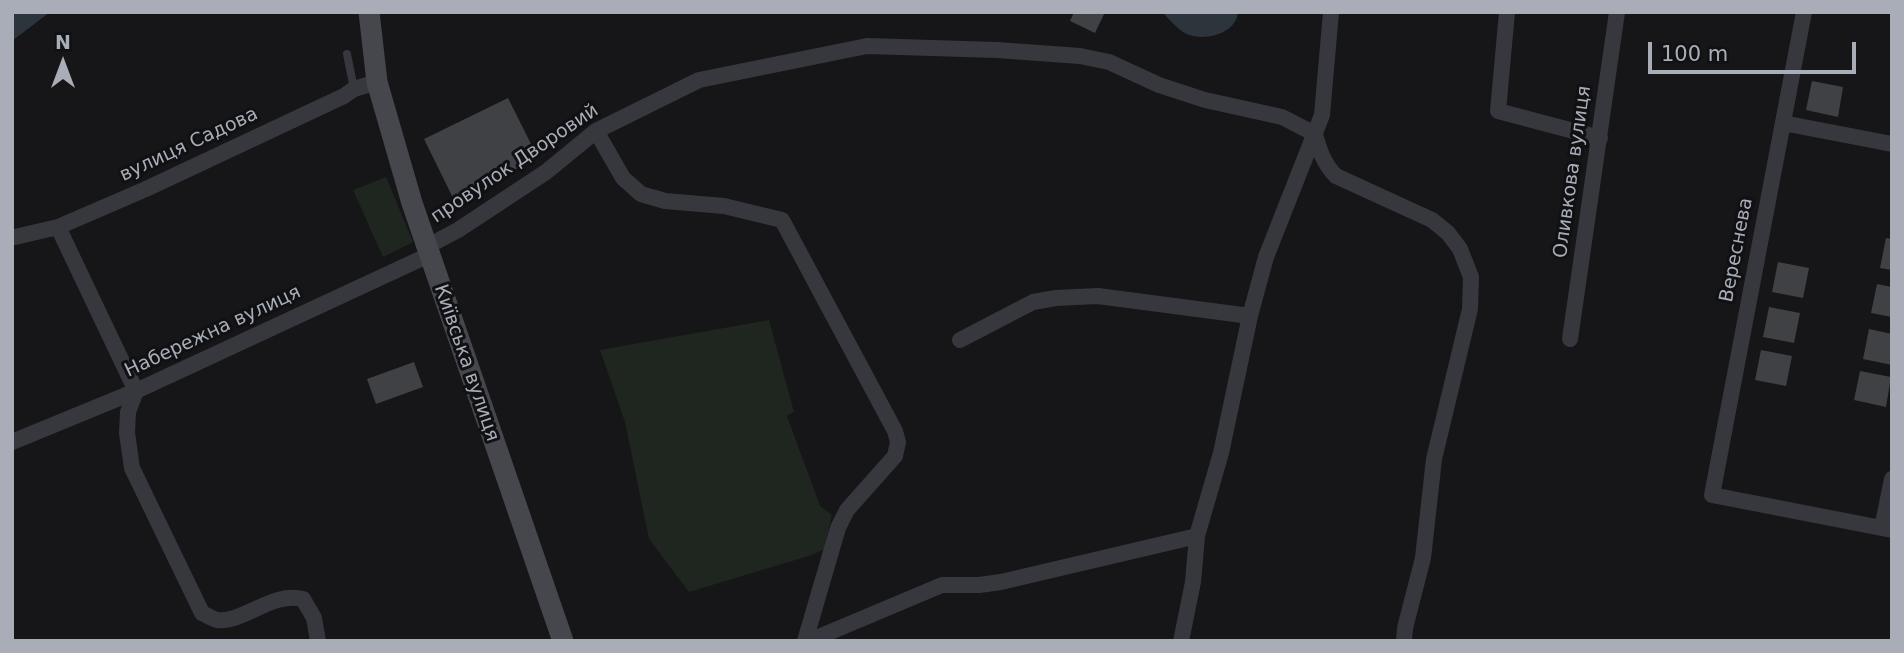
<!DOCTYPE html>
<meta charset="utf-8">
<style>
body{margin:0}
#map{position:relative;width:1904px;height:653px;overflow:hidden;background:#161618;font-family:"DejaVu Sans",sans-serif}
canvas{display:block}
.frame{position:absolute;inset:0;border:14px solid #a8adb8;pointer-events:none}
.north{position:absolute;left:28px;top:28px;width:70px;height:70px;-webkit-text-stroke:5px #111113;paint-order:stroke;rotate:0deg;font-size:19px;font-weight:700;line-height:28px;text-align:center;color:#a8adb8}
.north::after{content:'';display:block;margin:auto;width:24px;height:32px;background:#a8adb8;clip-path:polygon(50% 0,100% 100%,50% 72%,0 100%)}
.scale{position:absolute;left:1648px;top:42px;width:208px;height:32px;box-sizing:border-box;border:4px solid #a8adb8;border-top:0;padding-left:9px;font-size:21px;line-height:24px;white-space:nowrap;color:#a8adb8;-webkit-text-stroke:5px #111113;paint-order:stroke}
</style>
<div id="map">
<canvas width="1904" height="653"></canvas>
<div class="frame"></div>
<div class="north">N</div>
<div class="scale">100 m</div>
</div>
<script>
const g = document.querySelector('canvas').getContext('2d');
g.lineJoin = 'round';
function paint(path, color) {
  g.fillStyle = color;
  g.fill(path, 'evenodd');
}
function strokePath(path, color, width, dash) {
  g.strokeStyle = color;
  g.lineWidth = width;
  g.lineCap = dash ? 'butt' : 'round';
  g.setLineDash(dash || []);
  g.stroke(path);
}
function write(font, color, halo, rows, align = 'center') {
  g.font = font + ' "DejaVu Sans",sans-serif';
  g.lineWidth = 6;
  g.setLineDash([]);
  g.textBaseline = 'middle';
  g.strokeStyle = halo;
  g.fillStyle = color;
  for (const [text, x, y, turn = 0] of rows) {
    g.save();
    g.translate(x, y);
    g.rotate((+turn || 0) * Math.PI / 180);
    g.textAlign = isNaN(turn) ? turn : align;
    if (halo) g.strokeText(text, 0, 0);
    g.fillText(text, 0, 0);
    g.restore();
  }
}
paint(new Path2D(`
 M386 177 413 242 383 257 353 190Z
 M769 320 794 412 787 416 820 506 832 515 824 549 812 555 689 592 649 539 625 422 600 350Z`), '#1e261f');
paint(new Path2D(`
 M12 12H50L12 41Z
 M1163 12H1238C1236 35 1201 43 1183 32 1176 27 1168 19 1163 12Z`), '#2c353c');
paint(new Path2D(`
 M1074 12H1105L1095 33 1070 21Z
 M1812 81 1843 87 1838 117 1806 110Z
 M508 98 538 158 454 200 424 139Z
 M1886 238 1892 239V270L1880 268Z
 M1778 262 1809 268 1803 298 1772 292Z
 M1877 284 1892 287V317L1871 313Z
 M1769 307 1800 313 1794 343 1763 337Z
 M1869 329 1892 334V365L1863 359Z
 M1761 350 1792 356 1786 386 1755 380Z
 M414 362 423 387 376 404 367 379Z
 M1860 371 1891 377 1886 407 1854 400Z`), '#404145');
strokePath(new Path2D(`
 M347 54 354 89`), '#37383d', 8);
strokePath(new Path2D(`
 M1507 12 1498 111 1600 138
 M1804 12 1712 495 1892 530
 M1783 123 1892 144
 M596 131 623 178 641 194 665 201 724 206 782 220 895 431 898 442 895 456 847 510 838 528 805 641
 M1315 134C1319 150 1324 164 1336 176L1432 220 1448 233 1460 249 1471 277 1470 309 1434 459 1423 558 1405 628 1404 641
 M58 227 136 391
 M15 237 58 227 146 189 344 96 354 89 377 82
 M426 247 458 230 546 172 596 131 699 80 867 46 997 50 1080 56 1109 62 1159 85 1205 100 1282 117 1315 134
 M1570 339 1617 12
 M960 340 1033 302 1056 298 1098 296 1250 316
 M136 391 128 412 127 433 132 468 202 613C206 615 213 619 217 620 243 623 273 591 303 599L314 618 318 641
 M12 442 136 391 429 255
 M1882 528 1892 479
 M809 641 942 585H979L1001 582 1197 536
 M1181 641 1193 582 1197 536 1221 453 1250 316 1266 257 1322 115 1331 12`), '#37383d', 16);
strokePath(new Path2D(`
 M369 12 377 82 412 203 563 641`), '#45474d', 21);
write('19px', '#a8adb8', '#111113', [
 ["вулиця Садова",189,145,-25],
 ["провулок Дворовий",515,164,-34],
 ["Оливкова вулиця",1573,172,-82],
 ["Вереснева",1737,250,-79],
 ["Набережна вулиця",213,332,-25],
 ["Київська вулиця",466,363,71]
]);
</script>
